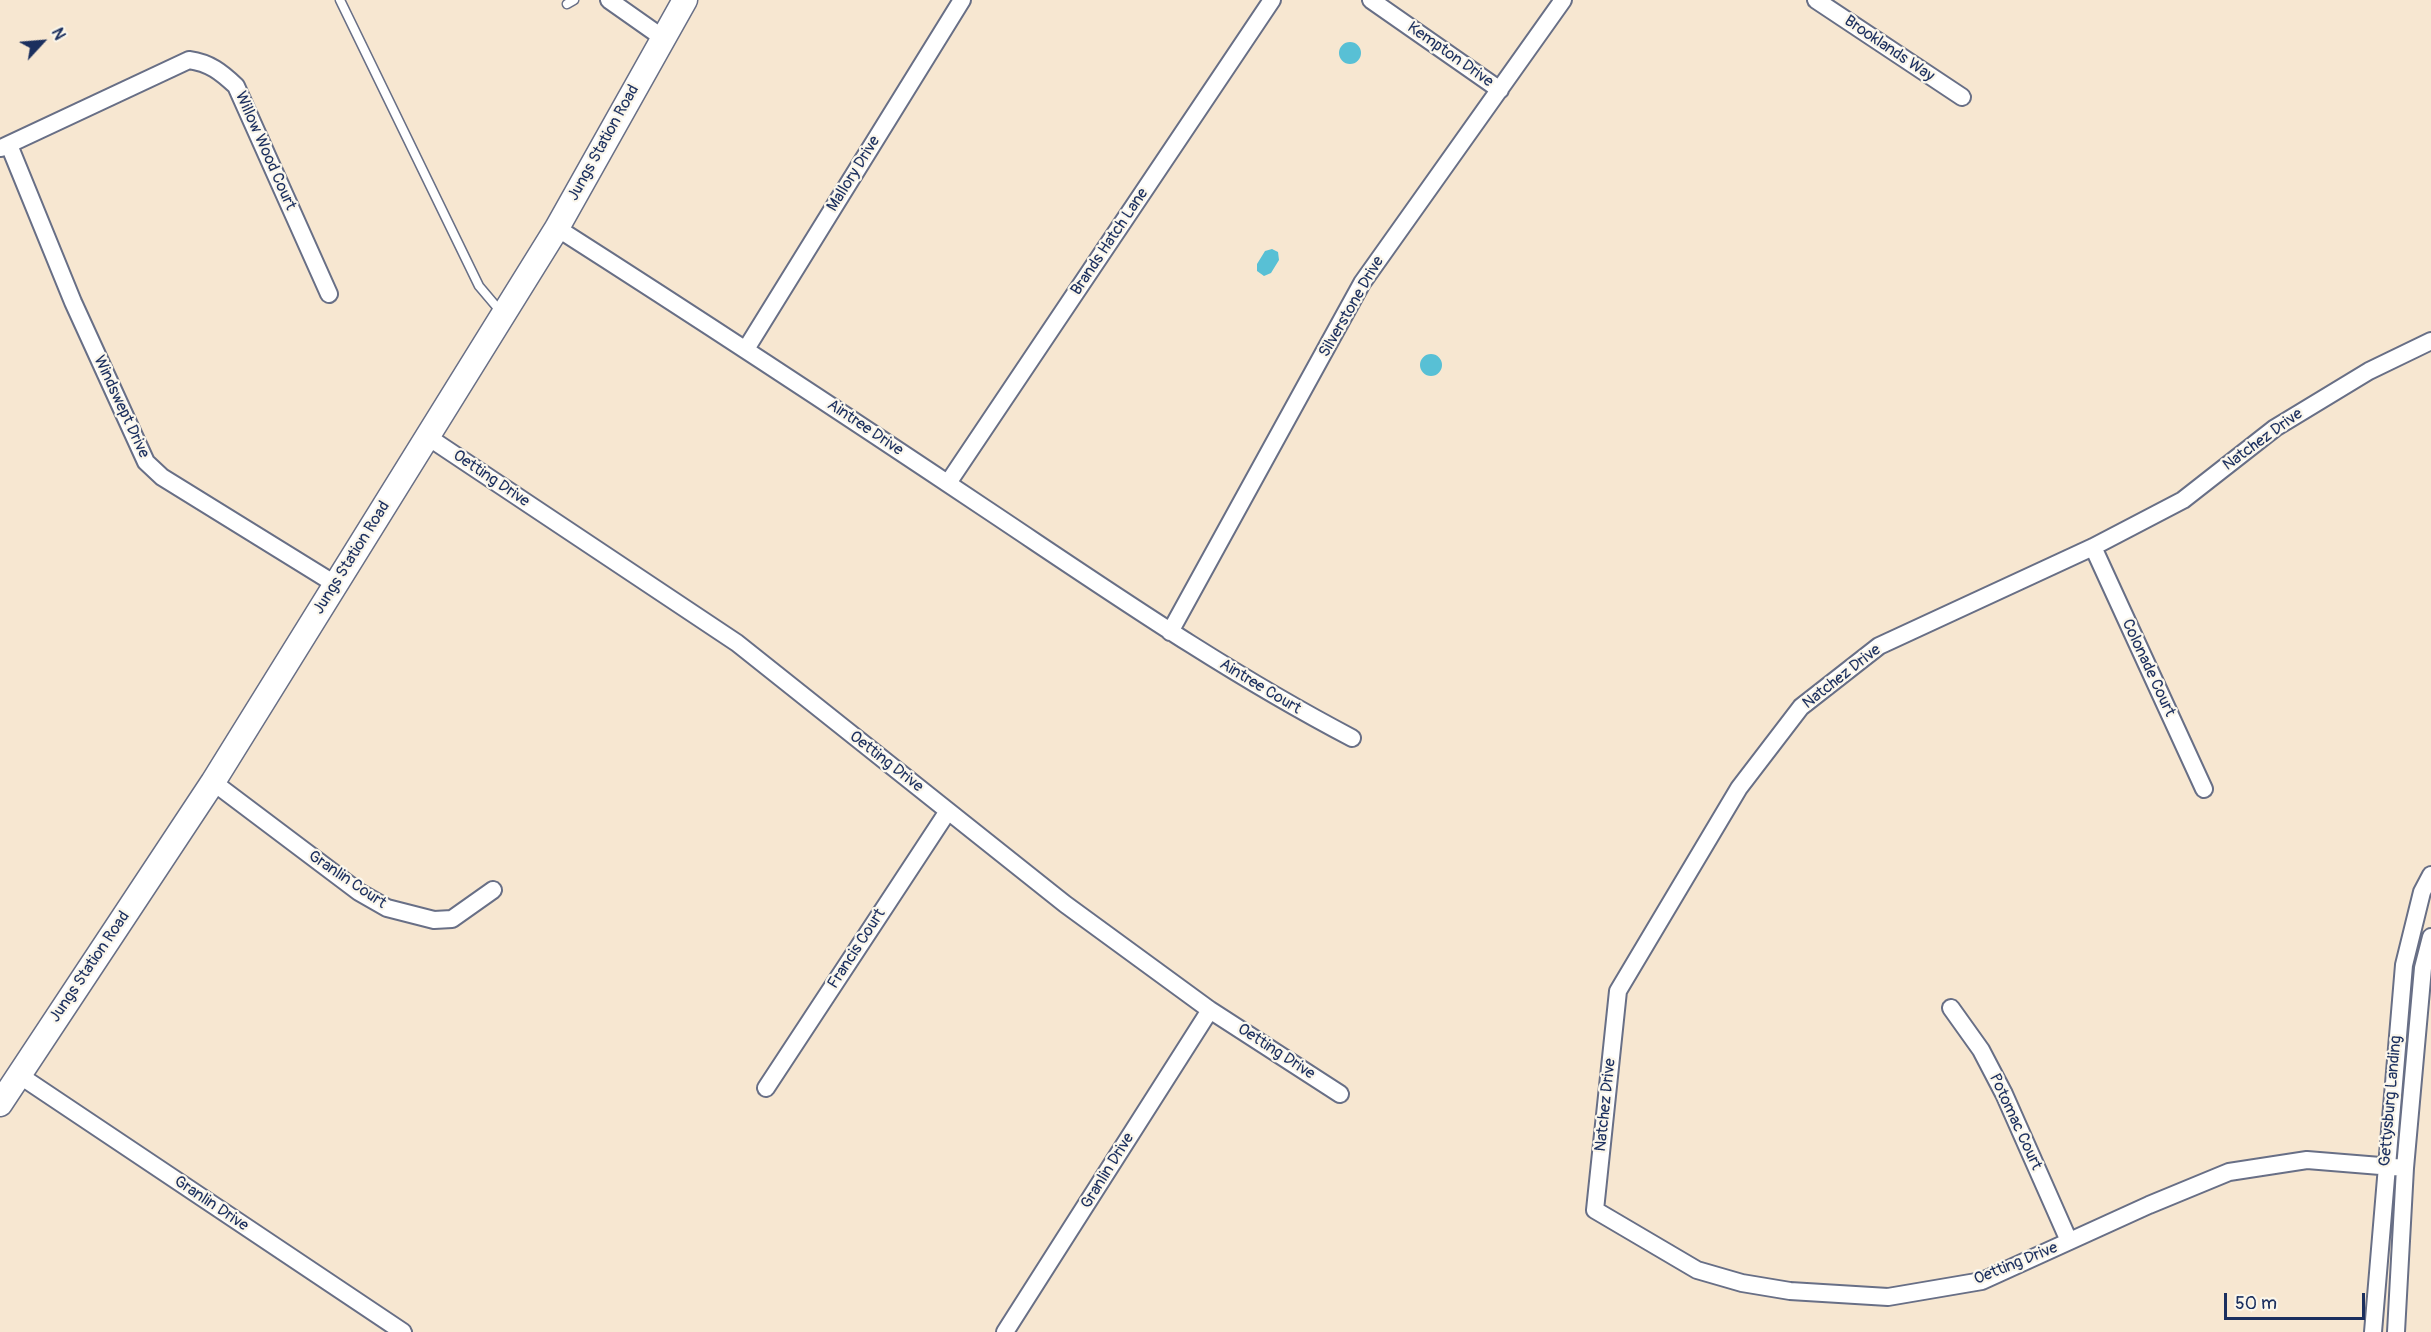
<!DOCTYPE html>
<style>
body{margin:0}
#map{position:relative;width:2431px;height:1332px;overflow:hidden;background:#f7e7d1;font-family:Pangolin,sans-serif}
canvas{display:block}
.north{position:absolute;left:12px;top:12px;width:60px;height:60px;-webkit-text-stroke:4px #fbf7ec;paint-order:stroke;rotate:64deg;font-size:16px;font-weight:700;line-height:24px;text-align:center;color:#1b2f5e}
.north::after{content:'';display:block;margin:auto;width:21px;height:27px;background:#1b2f5e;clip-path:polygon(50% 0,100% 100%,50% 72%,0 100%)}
.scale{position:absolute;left:2224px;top:1293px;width:141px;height:27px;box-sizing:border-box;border:3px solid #1b2f5e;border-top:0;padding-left:8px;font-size:18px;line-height:21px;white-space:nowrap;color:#1b2f5e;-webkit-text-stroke:4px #fbf7ec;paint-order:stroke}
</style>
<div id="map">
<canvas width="2431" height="1332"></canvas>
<div class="north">N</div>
<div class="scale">50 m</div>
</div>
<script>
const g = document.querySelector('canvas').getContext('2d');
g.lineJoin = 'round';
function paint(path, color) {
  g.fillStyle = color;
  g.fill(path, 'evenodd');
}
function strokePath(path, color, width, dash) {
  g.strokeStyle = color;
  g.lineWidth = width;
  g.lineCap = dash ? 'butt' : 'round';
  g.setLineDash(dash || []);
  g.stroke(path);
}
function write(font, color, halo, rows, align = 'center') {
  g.font = font + ' Pangolin,sans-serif';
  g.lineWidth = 4.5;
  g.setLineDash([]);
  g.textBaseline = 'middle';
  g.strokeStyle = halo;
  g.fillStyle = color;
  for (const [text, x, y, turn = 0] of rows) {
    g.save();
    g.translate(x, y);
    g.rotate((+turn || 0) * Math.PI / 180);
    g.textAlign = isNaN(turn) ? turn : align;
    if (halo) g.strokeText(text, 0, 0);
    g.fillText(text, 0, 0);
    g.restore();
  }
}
paint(new Path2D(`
 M1339 53a11 11 0 1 1 22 0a11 11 0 1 1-22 0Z
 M1272 249 1278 252 1279 260 1271 273 1264 276 1257 271V264L1265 251Z
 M1420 365a11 11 0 1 1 22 0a11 11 0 1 1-22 0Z`), '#58c0d5');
const service = new Path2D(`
 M340 0 479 286 501 312
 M567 4 574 0`);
const minor = new Path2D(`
 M609 0 663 38
 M1371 0 1500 90
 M1816 0 1962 97
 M9 145 73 302 146 462 162 477 335 584
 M1 148 189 60C210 63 221 72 236 86L329 294
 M557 228C701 320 844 414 986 509 1106 589 1224 671 1352 738
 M746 349 962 0
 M428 437 737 643 1065 904 1210 1010 1340 1094
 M948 483 1272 0
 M2093 547 2204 789
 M1170 632 1362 283 1563 0
 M213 782 359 892 387 908 434 920 452 919 493 890
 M1951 1008 1981 1050 2004 1094 2069 1241
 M19 1075 403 1332
 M766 1088 948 811
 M2405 1168 2307 1160 2229 1172 2149 1205 1982 1281 1888 1297 1790 1291 1742 1283 1697 1270 1595 1210 1618 991 1739 788 1801 707 1879 646 2093 547 2183 500 2275 428 2369 371 2431 341
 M1005 1332 1210 1010
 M2373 1332 2404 965 2422 892 2431 875
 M2396 1332 2405 1168 2423 968 2431 937`);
const secondary = new Path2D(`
 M0 1104 213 782 557 228 685 0`);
strokePath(service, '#686f86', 11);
strokePath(minor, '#686f86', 20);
strokePath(secondary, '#686f86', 27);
strokePath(service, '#fff', 8);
strokePath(minor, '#fff', 16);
strokePath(secondary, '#fff', 24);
write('16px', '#1b2f5e', '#fbf7ec', [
 ["Brooklands Way",1889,49,34],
 ["Kempton Drive",1450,55,35],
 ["Jungs Station Road",604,143,-61],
 ["Willow Wood Court",265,151,66],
 ["Mallory Drive",854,174,-58],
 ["Brands Hatch Lane",1110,242,-56],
 ["Silverstone Drive",1352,307,-60],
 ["Windswept Drive",121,407,65],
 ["Aintree Drive",865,428,34],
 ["Natchez Drive",2263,440,-36],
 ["Oetting Drive",491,479,34],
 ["Jungs Station Road",352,558,-58],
 ["Colonade Court",2148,668,65],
 ["Natchez Drive",1842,677,-38],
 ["Aintree Court",1260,687,31],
 ["Oetting Drive",886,762,38],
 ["Granlin Court",347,880,34],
 ["Francis Court",857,949,-57],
 ["Jungs Station Road",90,967,-56],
 ["Oetting Drive",1276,1052,33],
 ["Gettysburg Landing",2391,1101,-85],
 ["Natchez Drive",1606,1105,-84],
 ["Potomac Court",2015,1122,65],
 ["Granlin Drive",1108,1171,-58],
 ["Granlin Drive",211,1204,34],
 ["Oetting Drive",2016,1264,-22]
]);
</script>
